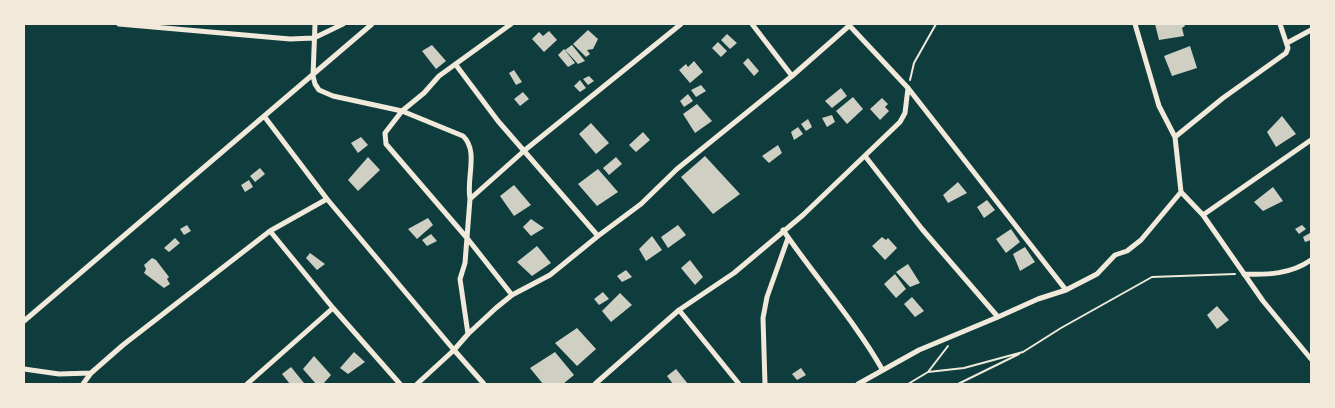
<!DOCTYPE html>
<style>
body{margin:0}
#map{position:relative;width:1335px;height:408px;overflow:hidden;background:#0f3d3e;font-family:Overpass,sans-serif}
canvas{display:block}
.frame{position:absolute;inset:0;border:25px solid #f1e9da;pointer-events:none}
</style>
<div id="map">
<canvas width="1335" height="408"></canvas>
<div class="frame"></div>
</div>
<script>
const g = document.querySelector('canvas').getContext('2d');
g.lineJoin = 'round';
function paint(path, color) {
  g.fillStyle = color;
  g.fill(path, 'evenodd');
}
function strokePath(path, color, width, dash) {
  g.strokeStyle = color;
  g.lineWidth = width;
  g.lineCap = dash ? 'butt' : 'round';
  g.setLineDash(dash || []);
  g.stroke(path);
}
paint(new Path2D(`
 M1155 24H1184L1185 26 1182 28 1184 36 1159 40Z
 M588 30 598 39 593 49 587 50 590 54 586 57 573 44Z
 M549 31 557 40 544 52 532 39 539 32 543 36Z
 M727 34 737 43 730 49 721 40Z
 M718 42 727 51 721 57 712 48Z
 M432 45 446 61 436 69 422 51Z
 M572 45 585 61 578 64 565 50Z
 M1190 46 1197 68 1172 76 1164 56Z
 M564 49 575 63 568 67 558 55Z
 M748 58 759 71 754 76 743 63Z
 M694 61 703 72 690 83 679 70 686 64 688 67Z
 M514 70 522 82 516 85 509 73Z
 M589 76 594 81 588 85 583 79Z
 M580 80 586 88 580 92 574 86Z
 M701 85 706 91 696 97 691 90Z
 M841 88 847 96 832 108 825 101Z
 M523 92 529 99 520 106 514 99Z
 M688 94 693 101 684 107 680 101Z
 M853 97 863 109 847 124 836 111Z
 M882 98 888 104 885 107 889 111 880 120 870 109Z
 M697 104 712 121 695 133 683 114Z
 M832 115 835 122 827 127 822 118Z
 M1282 116 1296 134 1276 147 1267 132Z
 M808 119 812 127 806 131 801 124Z
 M591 123 609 143 596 154 579 134Z
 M798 127 803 134 794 140 791 132Z
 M643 132 650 140 636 152 629 145Z
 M361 137 368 145 358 153 351 143Z
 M778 145 782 153 769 163 762 156Z
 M705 156 740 194 713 214 681 177Z
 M368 157 380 170 358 191 348 180Z
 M616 157 622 164 609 175 603 168Z
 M260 168 265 174 255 182 250 176Z
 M598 169 618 192 597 206 578 184Z
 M249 180 253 187 245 192 241 185Z
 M958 182 967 193 948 203 943 195Z
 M514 185 531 205 514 216 500 196Z
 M1273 187 1283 201 1263 211 1254 202Z
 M987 200 995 210 984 218 977 207Z
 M428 218 433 225 417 239 408 229Z
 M531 219 544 228 531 236 523 227Z
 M187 225 191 231 184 235 180 229Z
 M678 225 686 235 668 248 661 237Z
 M1302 225 1306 229 1299 234 1295 229Z
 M1011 229 1020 242 1006 253 996 239Z
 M1310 233 1311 240 1305 242 1303 237Z
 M431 234 437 241 427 246 422 240Z
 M652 236 662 250 646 261 639 249Z
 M882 237 886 240 888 238 897 248 885 260 872 246Z
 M175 238 180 243 169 252 164 248Z
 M537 246 551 263 532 276 517 262Z
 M1025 247 1035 262 1020 271 1013 254Z
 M310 253 325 264 317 270 306 258Z
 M152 258 156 260 169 277 167 279 170 284 164 288 144 273 146 269 144 265Z
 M690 260 703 277 695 285 681 268Z
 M908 264 920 283 910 287 896 272Z
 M626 270 632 277 622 282 617 276Z
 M895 274 906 289 896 298 884 284Z
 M603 292 609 299 599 305 594 299Z
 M620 293 632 305 611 322 602 311Z
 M912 297 924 311 915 317 904 304Z
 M1217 306 1229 320 1217 329 1207 315Z
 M577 328 596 349 577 366 555 343Z
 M354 352 365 362 348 374 340 368Z
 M555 352 574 375 563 384H543L530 368Z
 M314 356 331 375 323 384H316L303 369Z
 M291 367 304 383 303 384H290L282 374Z
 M801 368 806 375 797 380 792 374Z
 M676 369 688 384H673L667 376Z`), '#cfcfc3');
strokePath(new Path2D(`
 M910 80 914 63 936 24
 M928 372 948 346
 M908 384 928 372 964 368 1023 352 1061 328 1152 277 1235 274
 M958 384 1019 354`), '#f1e9da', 2);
strokePath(new Path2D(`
 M119 24 290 39 314 38 343 24
 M315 24 313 76 315 84 319 90 333 96 402 111 463 136C479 151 466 178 470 199
 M511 24 439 76 424 93 402 111 385 133 386 144 467 238 512 295
 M752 24 792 76
 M848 24 908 88 1066 290
 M1287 43 1311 30
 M456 65 498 121 598 236 641 204 677 169 792 76 850 25
 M264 116 327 199 454 350 468 334 496 308 512 295 550 275 598 236
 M1175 137 1223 98 1286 53 1288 48 1280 24
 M865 156 922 229 998 317 1038 299 1066 290 1097 274 1115 255 1127 251 1141 240 1181 192 1175 137 1159 106 1135 24
 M1181 192 1203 215 1263 301 1311 359
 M1203 215 1311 140
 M783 230C815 277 854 320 882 369
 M270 231 333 308
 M1244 274C1268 275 1291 274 1311 260
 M679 310 739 384
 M24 321 372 24
 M468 334 460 279 465 263 470 199 525 150 681 24
 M24 369 59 374 91 373
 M83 384 91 373 123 345 270 231 327 199
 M247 384 333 308 400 384
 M417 384 454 350 484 384
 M595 384 679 310 734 273 803 215 900 122 905 113 908 88
 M765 384 763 318 767 297 788 238
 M858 384 919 350 998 317`), '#f1e9da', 5);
</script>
